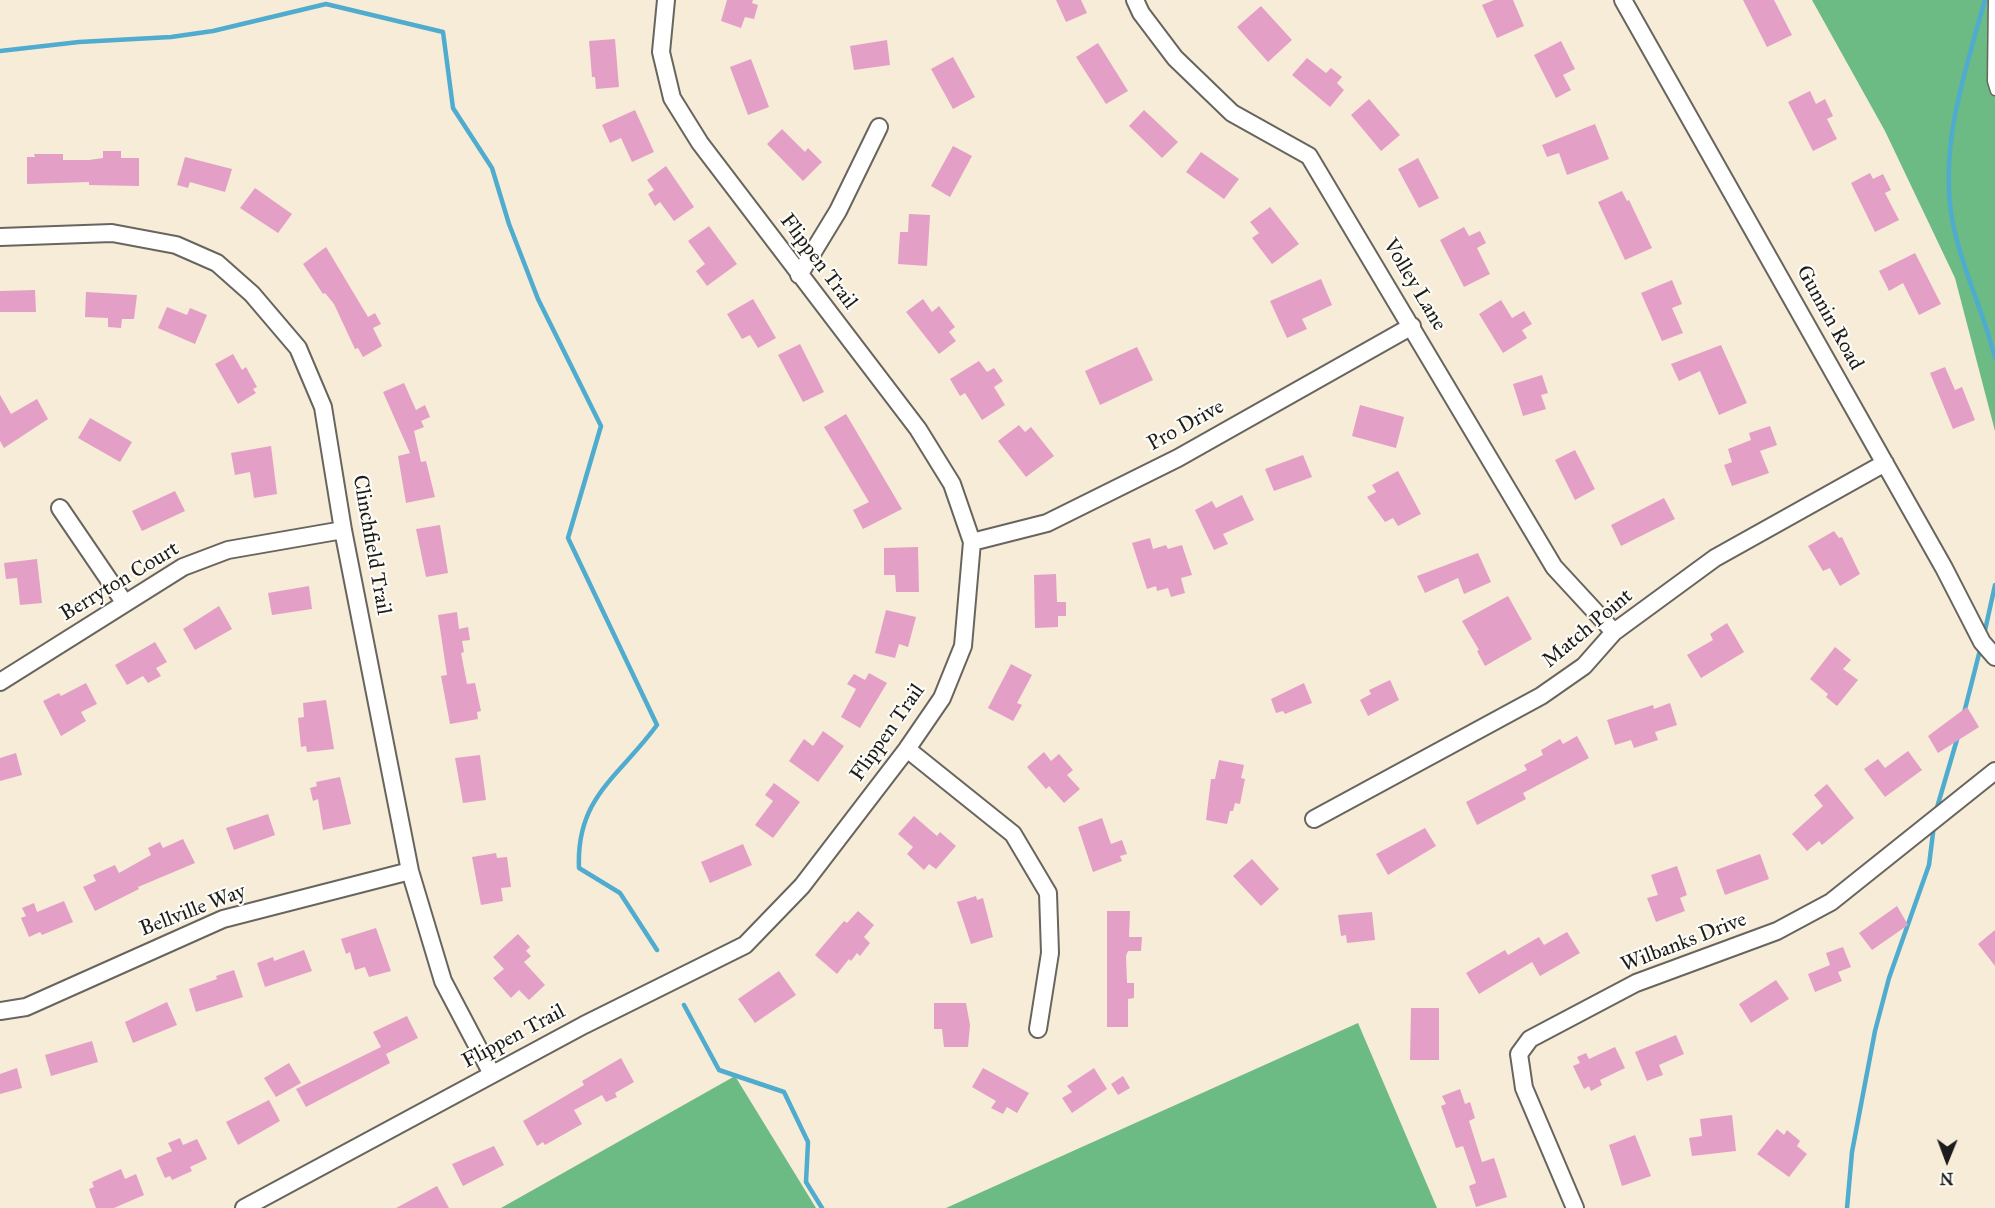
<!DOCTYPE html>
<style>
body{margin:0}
#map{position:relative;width:1995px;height:1208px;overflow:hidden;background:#f6ecd8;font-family:"IM FELL Great Primer",serif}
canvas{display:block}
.north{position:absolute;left:1917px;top:1130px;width:60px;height:60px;-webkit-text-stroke:4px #fdfcf7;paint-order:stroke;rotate:181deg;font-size:16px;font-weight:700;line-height:24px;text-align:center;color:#1c1c1c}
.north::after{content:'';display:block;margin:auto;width:21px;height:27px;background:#1c1c1c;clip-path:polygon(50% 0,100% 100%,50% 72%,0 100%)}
</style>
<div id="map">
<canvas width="1995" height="1208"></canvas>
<div class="north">N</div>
</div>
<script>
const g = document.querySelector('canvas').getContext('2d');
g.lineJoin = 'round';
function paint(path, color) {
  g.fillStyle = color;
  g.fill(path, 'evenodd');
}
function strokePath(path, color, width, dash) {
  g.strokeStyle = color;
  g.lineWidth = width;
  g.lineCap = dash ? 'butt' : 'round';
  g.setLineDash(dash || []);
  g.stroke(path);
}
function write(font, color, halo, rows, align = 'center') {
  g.font = font + ' "IM FELL Great Primer",serif';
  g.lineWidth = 4.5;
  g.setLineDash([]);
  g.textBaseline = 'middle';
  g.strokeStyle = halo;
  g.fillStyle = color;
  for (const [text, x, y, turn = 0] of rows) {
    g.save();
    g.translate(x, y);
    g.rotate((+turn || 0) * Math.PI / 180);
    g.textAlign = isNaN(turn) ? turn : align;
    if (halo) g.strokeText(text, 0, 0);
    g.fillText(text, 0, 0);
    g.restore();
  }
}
paint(new Path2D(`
 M1812 0H1995V431L1955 278 1885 131Z
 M1358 1023 1437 1208H946Z
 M735 1076 816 1208H501Z`), '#6cba84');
strokePath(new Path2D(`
 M1985 0C1965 72 1938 148 1953 224 1962 270 1984 312 1995 358
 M0 51 79 42 171 37 213 31 326 4 443 32 453 108 492 168 509 224 538 299 601 426 568 538 657 725C619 777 576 797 579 868L620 893 657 950
 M1984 635 1995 585
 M1964 713 1981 646
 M1936 811 1958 736
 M684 1005 719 1070 784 1092 808 1142 806 1182 822 1208
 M1847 1208 1852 1152 1875 1031 1889 978 1929 865 1934 825`), '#50acce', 4.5);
paint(new Path2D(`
 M727 0H753L752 3 758 5 754 19 745 17 741 28 721 21Z
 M1056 0H1081L1087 13 1066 22Z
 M1494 0H1513L1524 26 1497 38 1482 5Z
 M1743 0H1774L1792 35 1767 47Z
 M1261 6 1292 40 1268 62 1237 27Z
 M615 39 619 87 596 89 595 77H592L589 41Z
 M887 40 890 65 854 70 850 46Z
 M1561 41 1575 69 1563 75 1571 90 1556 98 1534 55Z
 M1098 43 1128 91 1106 104 1076 57Z
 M953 57 975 97 953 109 931 69Z
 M1307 58 1326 73 1331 68 1342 77 1337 83 1344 90 1330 107 1292 75Z
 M751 59 769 107 748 115 730 67Z
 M1810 91 1816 104 1825 99 1833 116 1827 119 1837 139 1813 151 1788 102Z
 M1369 99 1400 135 1381 151 1351 115Z
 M635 110 654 152 632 162 621 138 610 143 602 125Z
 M1144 110 1178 142 1162 158 1129 126Z
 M1595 124 1609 159 1567 175 1559 153 1547 157 1542 145Z
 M782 129 805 152 808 148 822 162 803 181 767 144Z
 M953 146 972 156 950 197 931 186Z
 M103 151H121V158H139V186L89 185V182L27 184V157H35L34 154H63V160H89L103 158Z
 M1201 152 1239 179 1224 199 1186 172Z
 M185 157 232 169 225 192 190 182 188 188 177 185Z
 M1418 158 1439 198 1419 208 1398 169Z
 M666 166 694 207 674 221 660 202 655 206 648 194 654 190 647 180Z
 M1870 173 1873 179 1883 174 1891 190 1885 193 1899 220 1875 232 1851 183Z
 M255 188 292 214 278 233 240 208Z
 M1622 191 1627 201 1629 200 1652 248 1625 260 1598 202Z
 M1270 207 1299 244 1272 264 1252 238 1259 233 1250 222Z
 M909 214 930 215 927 266 898 264 900 232H908Z
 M709 226 737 264 707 286 696 271 705 264 688 241Z
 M1464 227 1469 236 1480 231 1486 243 1477 248 1490 274 1464 287 1440 240Z
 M326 247 368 317 375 313 381 324 373 328 382 346 363 357 358 348 355 349 334 304 325 293 323 294 303 264Z
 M1915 253 1941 304 1919 315 1903 283 1889 291 1879 271Z
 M1321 279 1332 305 1302 319 1307 329 1287 338 1270 301Z
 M1672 280 1682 304 1672 308 1683 333 1662 341 1641 293Z
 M35 290 36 312H0V291Z
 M86 292 137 295 134 319H122L121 328 108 327V318L85 317Z
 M753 299 776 338 758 348 750 335 742 339 727 314Z
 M923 299 932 312 939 306 955 327 949 332 956 341 939 354 906 312Z
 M1501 300 1512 318 1524 311 1532 324 1522 330 1527 338 1503 353 1479 314Z
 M167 307 187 315 190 308 207 315 195 344 158 328Z
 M800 344 824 392 803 402 778 355Z
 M1721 345 1747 403 1719 415 1700 371 1679 381 1671 364Z
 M1137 347 1153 380 1100 405 1085 371Z
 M233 354 242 370 246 367 257 387 253 389 256 393 238 404 215 364Z
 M979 361 987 372 994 368 1003 381 994 387 1005 405 982 420 965 393 960 396 950 379Z
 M1945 367 1955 390 1962 387 1975 420 1953 429 1930 373Z
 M1542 375 1548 393 1541 395 1546 409 1523 416 1513 384Z
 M404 383 416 410 425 405 430 417 421 421 424 427 414 431 421 462 426 461 435 497 406 503 398 456 410 453 383 392Z
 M0 395 11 414 37 399 48 419 4 448 0 441Z
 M1360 405 1404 417 1396 448 1352 436Z
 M846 414 902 509 863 529 853 510 869 502 824 427Z
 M90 418 132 442 120 462 78 438Z
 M1019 425 1025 432 1031 427 1054 456 1026 477 998 441Z
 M1770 426 1777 445 1760 451 1769 473 1732 486 1724 465 1732 462 1728 449 1751 440 1749 433Z
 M271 446 277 494 254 498 250 472 235 475 231 453Z
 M1575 450 1595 489 1575 500 1555 460Z
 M1303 455 1312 477 1274 491 1265 469Z
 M1398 471 1421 514 1398 526 1393 518 1385 522 1367 497 1376 492 1372 485Z
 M175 491 185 511 142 531 132 511Z
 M1242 495 1254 520 1223 534 1228 544 1214 550 1195 510 1212 501 1216 508Z
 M1664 498 1675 519 1621 546 1611 525Z
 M440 525 448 573 426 577 416 529Z
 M1834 531 1839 538 1842 537 1860 574 1840 586 1830 568 1823 571 1808 546Z
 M1150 538 1153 549 1166 545 1168 549 1182 545 1192 575 1181 578 1185 593 1171 597 1168 588 1157 591 1156 586 1147 589 1132 543Z
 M918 547 919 592H896L895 575H884V548Z
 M1478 553 1491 582 1464 594 1458 578 1425 593 1417 576Z
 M37 559 42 603 20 605 17 578 6 579 4 563Z
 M1056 574 1057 602H1066V616H1058V627L1035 628 1034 575Z
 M309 586 312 609 272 615 268 593Z
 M1508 596 1532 639 1485 666 1477 651 1479 650 1462 621Z
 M219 606 232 629 195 650 183 629Z
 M886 610 916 617 908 647 899 644 895 658 875 653Z
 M457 612 459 629 468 627 470 640 462 641 464 652 461 653 467 684 475 683 481 711 477 712 478 719 450 724 441 676 447 675 438 615Z
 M1727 623 1744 652 1701 678 1687 655 1713 640 1710 634Z
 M155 642 167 662 156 668 161 676 148 683 143 676 127 685 115 665Z
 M1835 647 1851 660 1843 669 1858 680 1837 706 1826 697 1828 694 1810 679Z
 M1011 664 1032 675 1017 703 1022 705 1013 721 988 708Z
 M869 673 887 683 860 728 841 717 856 689 847 684 854 674 865 680Z
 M1390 680 1399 700 1368 716 1360 700 1371 694 1369 690Z
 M86 683 97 704 81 712 86 721 61 736 43 701 59 693 61 696Z
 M1304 683 1312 703 1285 714 1283 711 1276 713 1271 699Z
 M326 700 334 749 307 752 306 746 301 747 298 718 304 717 303 703Z
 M1670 703 1677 725 1655 732 1658 740 1634 748 1631 740 1615 745 1607 720 1653 705 1654 709Z
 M1967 707 1979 727 1938 753 1928 736Z
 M823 731 844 746 818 782 789 761 804 739 813 746Z
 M1577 736 1589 758 1523 793 1526 799 1477 825 1466 802 1527 770 1524 765 1543 755 1541 750 1560 739 1563 744Z
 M1908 751 1922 770 1885 797 1864 769 1878 759 1885 768Z
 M1044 752 1051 761 1059 754 1073 770 1067 775 1080 789 1064 803 1049 786 1046 789 1027 767Z
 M16 753 22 775 0 781V758Z
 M480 755 486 800 463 803 455 758Z
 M1219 760 1244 765 1241 778 1245 779 1240 804 1235 803 1233 811H1230L1227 824 1206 820 1211 779H1215Z
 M340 777 351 824 323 830 318 799 313 801 310 788 317 786 316 782Z
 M774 783 800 802 773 838 755 825 773 801 765 795Z
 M1827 784 1854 818 1822 845 1819 841 1807 851 1792 834 1823 806 1814 795Z
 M268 814 275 835 234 850 226 828Z
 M914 816 937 836 940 832 956 846 936 869 929 864 924 870 907 854 913 847 898 834Z
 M1102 818 1111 844 1122 840 1127 854 1120 856 1122 861 1093 872 1078 827Z
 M1425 828 1436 846 1388 875 1376 854Z
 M183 839 195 863 138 887 139 889 95 911 83 887 96 881 93 875 115 865 119 873 151 855 148 848 160 842 163 848Z
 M743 844 752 865 710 883 701 862Z
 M496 853 497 858 507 857 511 887 501 888 503 901 481 905 472 857Z
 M1760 854 1769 879 1725 895 1716 870Z
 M1252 859 1279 889 1261 906 1233 876Z
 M1677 866 1687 895 1680 898 1685 911 1656 922 1647 898 1658 895 1651 875Z
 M976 896 977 900 983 898 993 937 971 944 957 902Z
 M64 901 73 922 42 935 40 932 29 937 21 918 26 916 22 908 34 903 37 912Z
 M1897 906 1908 925 1872 950 1859 933Z
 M858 911 874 925 864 937 870 943 860 956 857 953 851 961 849 959 837 974 815 955 844 921 847 923Z
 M1107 911H1130L1129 937H1142L1141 951H1128L1126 956 1127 983H1134V998L1128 999V1027H1107Z
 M1372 912 1375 940 1347 943 1346 935 1341 936 1338 915Z
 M376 928 391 971 369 977 365 967 355 970 350 952 346 954 341 939Z
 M1995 930V966L1978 944Z
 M1567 932 1580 953 1540 976 1532 962 1479 994 1466 973 1505 950 1508 955 1539 937 1544 945Z
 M518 934 530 947 526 951 531 956 524 962 545 985 529 1000 519 990 511 998 493 978 504 969 493 957Z
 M1843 947 1851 967 1838 972 1842 981 1815 992 1808 974 1830 965 1826 953Z
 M304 950 312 971 265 987 257 963 273 957 274 961Z
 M234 970 243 997 196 1012 189 989 217 979 216 976Z
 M779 971 796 995 755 1023 738 999Z
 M1776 980 1789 999 1751 1023 1739 1004Z
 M167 1002 177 1025 133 1043 125 1022Z
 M934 1003H966L970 1025 968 1047H944L942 1029H934Z
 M1411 1008H1439V1060H1410Z
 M407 1016 418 1038 386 1054 390 1063 306 1107 296 1089 381 1047 373 1032Z
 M1676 1035 1684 1054 1659 1065 1663 1075 1647 1081 1635 1052Z
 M92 1041 98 1062 51 1076 45 1055Z
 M1615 1047 1625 1068 1600 1080 1602 1085 1591 1091 1589 1086 1584 1089 1573 1066 1580 1063 1577 1057 1586 1053 1589 1059Z
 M621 1058 634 1082 615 1093 617 1097 606 1102 602 1095 574 1110 582 1124 545 1145 543 1142 537 1146 523 1121 584 1085 582 1081Z
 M289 1063 301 1083 276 1097 264 1078Z
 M17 1068 22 1088 0 1094V1074Z
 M983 1068 1029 1093 1017 1113 1007 1107 1003 1114 991 1108 996 1101 972 1087Z
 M1094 1068 1107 1089 1072 1113 1062 1098 1072 1092 1067 1086Z
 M1123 1076 1130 1088 1118 1095 1111 1084Z
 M1460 1089 1465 1104 1470 1102 1475 1118 1469 1121 1482 1162 1494 1158 1507 1197 1476 1207 1469 1186 1476 1183 1463 1146 1456 1148 1441 1106 1446 1104 1442 1096Z
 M269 1100 280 1121 238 1145 226 1122Z
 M1732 1115 1736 1151 1692 1156 1689 1138 1702 1136 1700 1119Z
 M1777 1129 1784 1135 1787 1130 1800 1141 1797 1146 1807 1154 1789 1177 1757 1154Z
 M1635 1135 1651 1176 1622 1186 1609 1145Z
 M180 1138 183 1145 197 1139 207 1159 190 1167 192 1171 172 1180 170 1176 165 1178 156 1158 172 1151 168 1143Z
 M494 1146 504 1165 463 1186 452 1164Z
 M121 1169 125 1179 136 1174 144 1195 114 1208H96L89 1189 94 1187 92 1182Z
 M437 1186 449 1208H396Z`), '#e49fc7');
const service = new Path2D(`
 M1993 0 1992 81 1995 91`);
const minor = new Path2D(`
 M1135 0 1141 13 1175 58 1232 113 1309 156 1554 567 1614 632
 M1623 0 1944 568 1982 642 1995 657
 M0 237 112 233 176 245 217 263 252 294 298 348 323 407 343 530 410 871 443 981 492 1074
 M799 275 838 211 879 127
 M60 508 124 602
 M972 542 1047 523 1178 458 1412 326
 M0 682 183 567 228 550 343 530
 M907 749 1013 834 1048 893 1050 953 1038 1029
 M1314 819 1541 696 1584 666 1614 632 1715 558 1885 463
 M0 1011 26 1007 223 919 410 871
 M244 1208 584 1025 745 945 802 886 907 749 942 698 963 646 972 542 952 484 918 429 700 143 672 98 661 52 666 0
 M1575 1208 1524 1088 1519 1054 1530 1039 1636 983 1777 931 1831 902 1995 771`);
strokePath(service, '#68655e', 11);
strokePath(minor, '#68655e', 20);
strokePath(service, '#fff', 8);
strokePath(minor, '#fff', 16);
write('21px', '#1c1c1c', '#fdfcf7', [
 ["Flippen Trail",818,262,53],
 ["Volley Lane",1414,285,59],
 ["Gunnin Road",1829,318,61],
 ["Pro Drive",1186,426,-29],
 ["Clinchfield Trail",371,545,80],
 ["Berryton Court",120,582,-31],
 ["Match Point",1588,629,-40],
 ["Flippen Trail",888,733,-55],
 ["Bellville Way",193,911,-21],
 ["Wilbanks Drive",1684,943,-21],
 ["Flippen Trail",514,1037,-28]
]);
</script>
